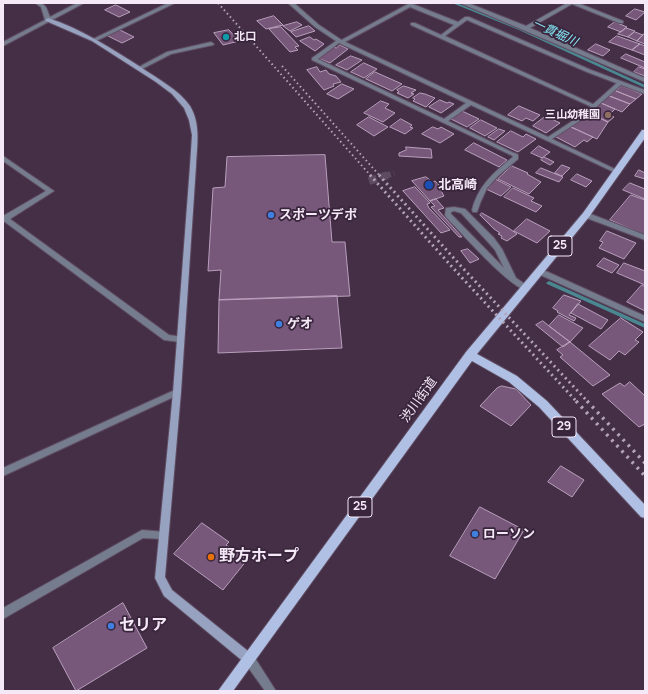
<!DOCTYPE html>
<meta charset="utf-8">
<style>
body{margin:0}
#map{position:relative;width:648px;height:694px;overflow:hidden;background:#442f47;font-family:Manrope,sans-serif}
canvas{display:block}
.frame{position:absolute;inset:0;border:4px solid #f5e8f7;pointer-events:none}
</style>
<div id="map">
<canvas width="648" height="694"></canvas>
<div class="frame"></div>
</div>
<script>
const g = document.querySelector('canvas').getContext('2d');
g.lineJoin = 'round';
function paint(path, color) {
  g.fillStyle = color;
  g.fill(path, 'evenodd');
}
function strokePath(path, color, width, dash) {
  g.strokeStyle = color;
  g.lineWidth = width;
  g.lineCap = dash ? 'butt' : 'round';
  g.setLineDash(dash || []);
  g.stroke(path);
}
function write(font, color, halo, rows, align = 'center') {
  g.font = font + ' Manrope,"Noto Sans JP",sans-serif';
  g.lineWidth = 3.5;
  g.setLineDash([]);
  g.textBaseline = 'middle';
  g.strokeStyle = halo;
  g.fillStyle = color;
  for (const [text, x, y, turn = 0] of rows) {
    g.save();
    g.translate(x, y);
    g.rotate((+turn || 0) * Math.PI / 180);
    g.textAlign = isNaN(turn) ? turn : align;
    if (halo) g.strokeText(text, 0, 0);
    g.fillText(text, 0, 0);
    g.restore();
  }
}
paint(new Path2D(`
 M452 3H457L521 28 645 85V88L519 30Z
 M549 281 645 324V328L547 284 546 283Z`), '#4b8791');
const building = new Path2D(`
 M116 5 130 12 119 17 105 10Z
 M635 9 645 12 636 20 626 16Z
 M274 16 283 25 266 29 257 21Z
 M297 22 302 25 290 31 283 26Z
 M615 22 627 27 621 32 608 27Z
 M309 26 315 31 296 37 291 32Z
 M281 27 299 46 295 47 298 50 290 52 269 29Z
 M626 28 635 31 628 37 618 34Z
 M120 30 134 37 122 43 108 36Z
 M229 30 239 41 223 45 214 33Z
 M635 32 643 35 637 41 628 37Z
 M645 33V44L637 41Z
 M617 36 640 44 632 50 609 42Z
 M310 37 314 40 316 39 324 44 315 51 300 41Z
 M596 44 610 50 603 56 588 50Z
 M640 44 645 46V55L632 50Z
 M340 45 348 49 330 63 318 58 334 47 336 48Z
 M626 54 645 62V68L621 58Z
 M351 56 362 60 347 70 336 65Z
 M364 63 377 69 364 78 351 72Z
 M317 67 320 72 326 70 329 74 336 76 341 82 333 84 334 86 324 90 307 70Z
 M639 67 645 69V76L634 72Z
 M375 72 402 84 392 91 366 79Z
 M342 84 354 89 338 99 327 94Z
 M404 86 416 90 411 93 414 94 408 98 397 93 399 92 397 90Z
 M622 86 642 94 636 99 616 91Z
 M616 91 636 99 630 104 610 96Z
 M420 93 425 94 435 98 426 107 413 101 415 99 413 98Z
 M609 96 630 104 622 112 601 103Z
 M440 100 447 103 449 102 454 104 441 113 429 107Z
 M381 101 389 104 385 108 395 113 383 122 364 113Z
 M601 103 615 109 609 115 614 117 608 122 589 113Z
 M519 106 540 115 533 121 526 118 522 121 508 115Z
 M462 111 479 119 467 127 451 119Z
 M589 113 608 122 597 139 571 127Z
 M546 116 560 123 546 133 533 126Z
 M369 117 388 127 374 136 357 125Z
 M401 119 412 125 410 127 413 128 405 134 390 127Z
 M481 120 497 128 485 136 470 128Z
 M433 127 438 129 441 127 454 134 440 143 422 134Z
 M571 127 593 137 587 142 584 140 575 147 556 137Z
 M499 129 505 131 494 140 488 137Z
 M511 131 523 137 526 134 536 139 518 152 497 142Z
 M474 143 507 160 499 167 465 150Z
 M539 146 550 152 542 158 531 153Z
 M406 147 431 149 432 158 399 156V153L406 150Z
 M325 155 332 242H345L350 296 219 300 221 270 208 271 213 188 225 187 227 157Z
 M544 157 554 162 550 165 541 160Z
 M562 165 570 168 562 176 555 173Z
 M512 166 528 173 527 174 541 182 529 194 498 179Z
 M541 168 563 177 559 182 536 173Z
 M639 170 645 173V179L635 176Z
 M577 174 592 181 586 187 571 180Z
 M426 177 433 182 435 181 443 189H440L444 196 430 201 412 181Z
 M495 179 511 187 501 196 486 189 491 185 489 184Z
 M630 183 645 189V199L623 190Z
 M415 187 430 203 427 204 429 208 450 230 441 233 403 191Z
 M513 188 534 198 531 201 542 206 536 212 504 197Z
 M631 195 645 200V235L610 220Z
 M436 199 444 208 438 210 462 237H459L431 207 435 206 430 201Z
 M482 213 510 229 517 234 507 241 501 238 502 236 498 234 500 233 494 229 480 215Z
 M527 219 550 231 537 243 514 231Z
 M607 231 636 243 624 259 599 248 603 242 600 241Z
 M468 249 479 259 470 263 461 251Z
 M604 258 619 265 612 273 597 266Z
 M624 263 645 271V285L617 273Z
 M642 285 645 287V311L627 302Z
 M564 295 581 301 569 315 576 318 574 321 557 312 558 311 553 308Z
 M337 296 342 348 218 353 219 300Z
 M578 304 608 320 601 329 571 313Z
 M559 315 583 328 570 342 549 326Z
 M621 318 643 332 635 340 639 342 625 355 619 351 610 360 589 346Z
 M543 321 549 326 570 342 563 347 536 325Z
 M570 342 610 375 593 386 560 357 563 355 557 350Z
 M630 382 645 396V424L639 427 602 394 620 383 624 386Z
 M502 386 516 389 531 405 511 426 480 406 497 388Z
 M561 466 584 480 572 497 548 482Z
 M480 507 524 530 495 579 450 556Z
 M202 523 229 542 226 545 247 560 223 590 174 554Z
 M123 603 147 648 76 691 53 648Z`);
paint(building, '#77587b');
strokePath(building, '#b99fbc', 1);
strokePath(new Path2D(`
 M385 176 394 173`), '#5f4b61', 6, [6, 3]);
strokePath(new Path2D(`
 M369 181 388 175`), '#5f4b61', 8, [8, 3.5]);
const lane = new Path2D(`
 M410 3 458 22 465 17H469L591 70 645 90V94L587 72 467 20 445 36 597 106 596 107H592L411 25V23H415L441 35 454 25 410 7 343 43 338 42Z
 M515 153 518 155V159L498 176 487 188 481 201 477 212H473L472 210C478 186 494 172 513 157L512 155Z
 M454 207 465 209 494 238 502 249 516 278 528 286 529 288 528 290C514 293 458 229 446 217L445 215 446 208ZM454 211 461 213 488 242 495 250 504 268 451 214V212Z`);
const street = new Path2D(`
 M35 3C47 3 46 8 50 17L77 3H84L3 46V42L45 20 41 7Z
 M168 3H175L96 41 91 40Z
 M288 3H294L319 25 343 41 548 137 580 116 618 82H622V84L584 118 552 139 621 172 620 173H616L471 105 448 121 518 155 517 156H513L312 60V58L336 41 315 27ZM339 43 466 103 444 119 318 59Z
 M460 3H468L526 26 567 3H578L623 21V23H619L572 4 530 28 645 78V82Z
 M211 42 214 44 213 45 171 54 142 69 137 68 167 52Z
 M3 156 54 191 10 219 169 335 183 337 184 339 183 341 180 342 164 340 5 222H3V216L46 191 3 161Z
 M584 213H588L645 235V240L584 217 583 215Z
 M539 268 645 316V322L536 273 535 271Z
 M177 389 180 390 181 392 180 394 3 476V468Z
 M142 530 166 532 168 535 166 538 163 539 143 538 3 619V608Z
 M249 654 253 655 276 691H265L245 663 244 659 245 655Z`);
const secondary = new Path2D(`
 M48 18C82 29 112 49 142 68 158 79 179 90 190 106 201 124 197 146 196 166L181 392 165 577 172 590 253 655 254 659 253 663 249 664 245 663 164 596 155 578 173 392 190 166 192 135 189 120 184 108 172 94 156 82 92 41 46 21 45 20Z`);
const primary = new Path2D(`
 M642 130H645V138L589 217 477 354 517 376 547 401 645 505V518L641 517 539 407 509 382 472 361 233 691H218L466 352 583 213Z`);
strokePath(lane, '#604d63', 2);
strokePath(street, '#604d63', 2);
strokePath(secondary, '#604d63', 2);
strokePath(primary, '#604d63', 2);
paint(lane, '#757c8e');
paint(street, '#757c8e');
paint(secondary, '#96a2bf');
paint(primary, '#b0c0e4');
strokePath(new Path2D(`
 M218 3 371 176
 M282 66 380 176`), '#b3a3b6', 2, [1.5, 3]);
strokePath(new Path2D(`
 M370 175 453 268 577 402
 M379 175 460 265 588 402`), '#b3a3b6', 3, [2, 3.5]);
strokePath(new Path2D(`
 M576 401 645 476
 M587 401 645 463`), '#b3a3b6', 3.5, [2.5, 5]);
for (const [x, y, r, color] of [
 [226,37,4,"#0f9aa8"],
 [608,115,4,"#8d6e63"],
 [429,185,5,"#1a4fb4"],
 [271,215,4,"#3f7fe0"],
 [279,324,4,"#3f7fe0"],
 [475,534,4,"#3f7fe0"],
 [211,557,4,"#e8710a"],
 [111,626,4,"#3f7fe0"]
]) {
  const dot = new Path2D();
  dot.arc(x, y, r, 0, 2 * Math.PI);
  g.fillStyle = color;
  g.fill(dot);
  strokePath(dot, '#39253c', 1.5);
}
write('bold 11px', '#f5e8f7', '#39253c', [
 ["北口",234,37],
 ["三山幼稚園",600,115,"right"]
], 'left');
write('italic 12px', '#86e7f7', '#39253c', [
 ["一貫堀川",555,33,25]
]);
for (const [x, y, w] of [
 [560,246,24],
 [564,427,24],
 [360,507,24]
]) {
  const box = new Path2D();
  box.roundRect(x - w / 2, y - 10, w, 20, 3);
  g.fillStyle = '#39253c';
  g.fill(box);
  strokePath(box, '#f5e8f7', 1);
}
write('bold 12px', '#f5e8f7', null, [
 ["25",560,246],
 ["29",564,427],
 ["25",360,507]
]);
write('bold 13px', '#f5e8f7', '#39253c', [
 ["北高崎",438,185],
 ["スポーツデポ",279,215],
 ["ゲオ",287,324],
 ["ローソン",483,534]
], 'left');
write('13px', '#f5e8f7', '#39253c', [
 ["渋川街道",419,400,-54]
]);
write('bold 16px', '#f5e8f7', '#39253c', [
 ["野方ホープ",219,557],
 ["セリア",119,626]
], 'left');
</script>
